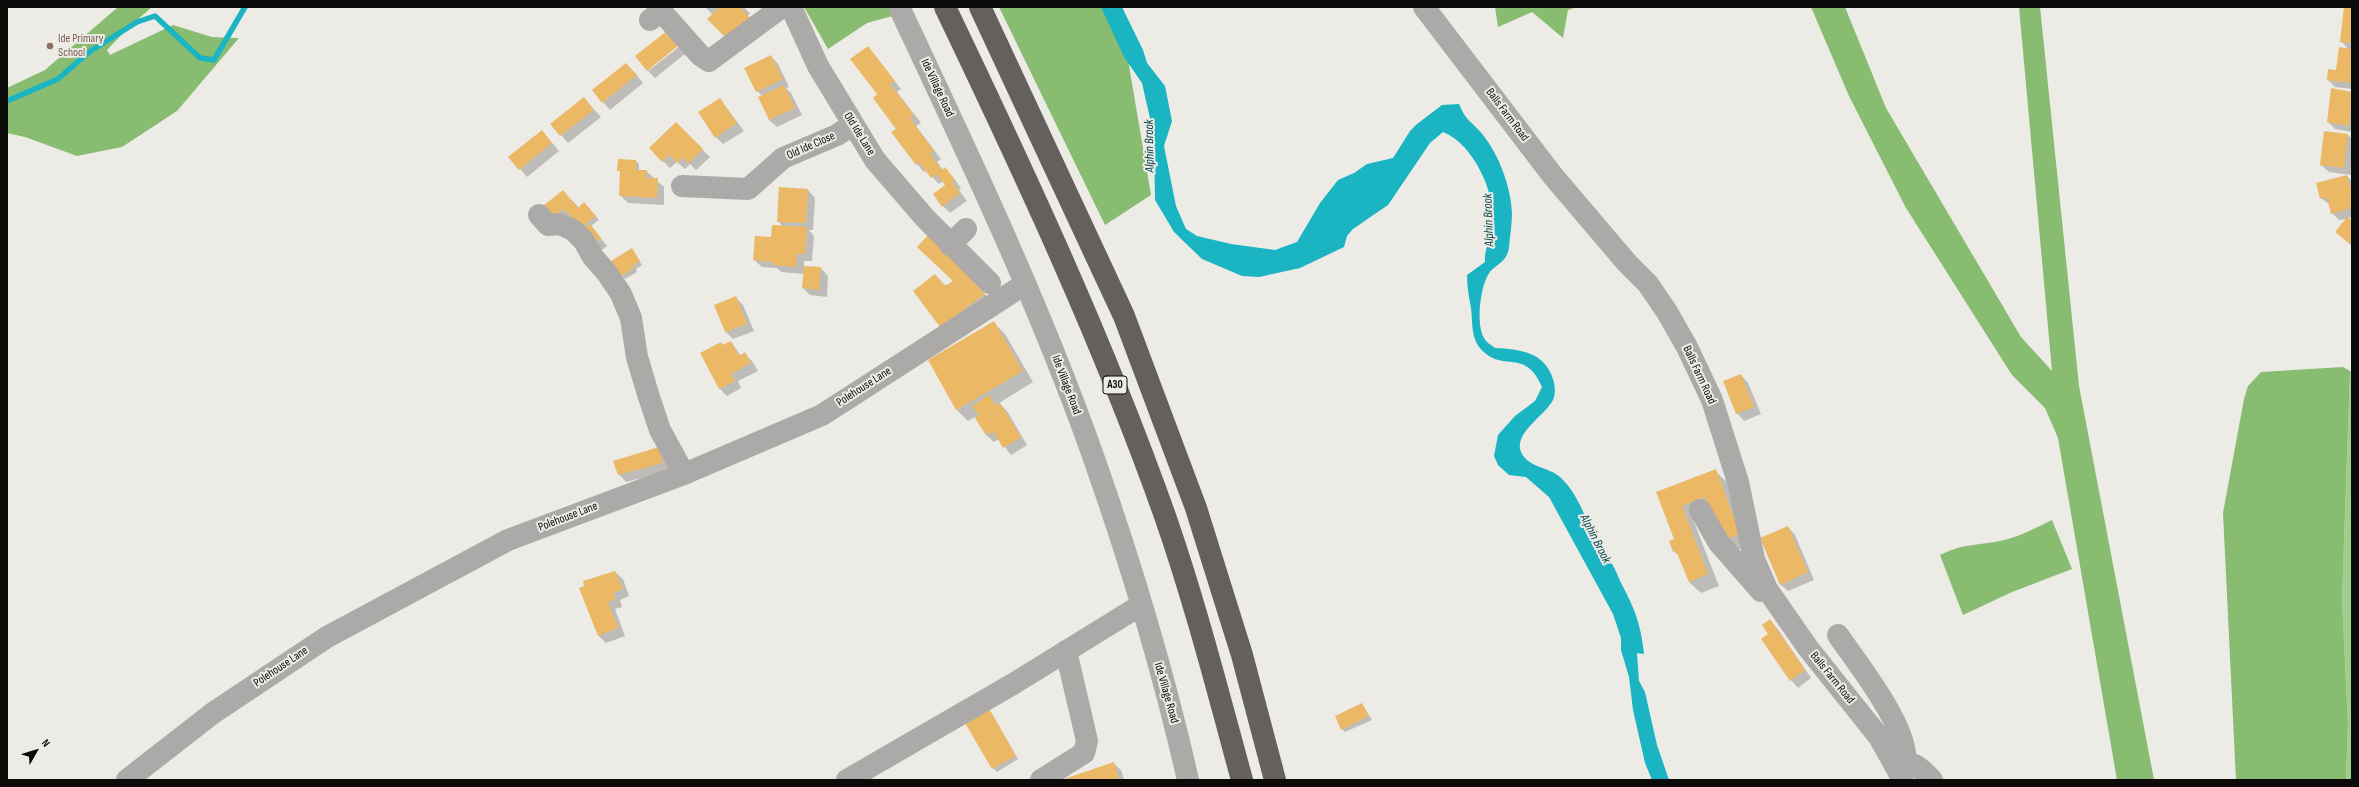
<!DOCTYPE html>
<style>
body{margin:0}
#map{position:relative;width:2359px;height:787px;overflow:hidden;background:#edebe6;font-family:"Sofia Sans Condensed",sans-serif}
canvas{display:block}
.frame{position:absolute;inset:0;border:8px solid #0c0b0a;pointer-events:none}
.north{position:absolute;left:16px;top:731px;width:40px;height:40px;-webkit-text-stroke:3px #edebe6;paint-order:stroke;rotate:51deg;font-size:11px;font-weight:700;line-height:16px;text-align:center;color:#0c0b0a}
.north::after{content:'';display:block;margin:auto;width:14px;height:18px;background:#0c0b0a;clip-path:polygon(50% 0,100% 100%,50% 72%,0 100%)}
</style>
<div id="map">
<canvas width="2359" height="787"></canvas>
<div class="frame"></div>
<div class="north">N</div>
</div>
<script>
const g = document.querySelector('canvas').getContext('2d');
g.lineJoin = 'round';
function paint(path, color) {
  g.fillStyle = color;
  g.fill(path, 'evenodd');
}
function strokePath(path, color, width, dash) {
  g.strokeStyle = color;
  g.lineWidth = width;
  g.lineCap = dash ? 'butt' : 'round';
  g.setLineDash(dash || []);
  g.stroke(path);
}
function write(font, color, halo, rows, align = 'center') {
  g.font = font + ' "Sofia Sans Condensed",sans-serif';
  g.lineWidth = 4;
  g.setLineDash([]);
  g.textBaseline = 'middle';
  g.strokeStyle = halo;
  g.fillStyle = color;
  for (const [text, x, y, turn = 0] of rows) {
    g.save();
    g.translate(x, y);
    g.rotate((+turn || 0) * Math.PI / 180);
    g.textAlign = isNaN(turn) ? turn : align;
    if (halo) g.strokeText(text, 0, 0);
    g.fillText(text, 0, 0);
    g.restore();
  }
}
paint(new Path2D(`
 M2350 371H2352V780H2346L2348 723 2342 600Z`), '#9fcd8c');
paint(new Path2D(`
 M118 7H152L129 27 107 50 110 55 173 25 212 37 239 38 177 111 122 147 77 156 25 137 7 133V88L45 70Z
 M804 7H892L896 15 867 23 828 49Z
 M999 7H1119L1151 195 1105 225Z
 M1495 7H1577L1568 10 1563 38 1532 12 1498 27Z
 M1811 7H1845L1886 108 2021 337 2052 371 2019 7H2040L2079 386 2154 780H2117L2058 438 2045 408 2012 375 1906 208 1849 96Z
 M2343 367 2350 371 2342 600 2348 723 2346 780H2236L2223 513 2244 399 2248 386 2261 372Z
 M2052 520 2072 569 2012 592 1963 615 1940 555C1964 543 1976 546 2000 541 2019 537 2036 528 2052 520Z`), '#87bc71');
paint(new Path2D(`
 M1101 7H1122L1143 50 1147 63 1165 86 1172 121 1164 146 1176 206 1186 229 1197 236 1231 244 1275 250 1297 242 1320 203 1338 180 1354 173 1367 164 1393 158 1410 131 1417 124 1442 105 1459 104C1467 123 1472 121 1483 135 1499 155 1511 187 1512 213 1512 224 1510 236 1509 247 1507 264 1494 264 1488 275 1480 289 1476 324 1484 338 1486 342 1491 345 1495 348 1519 349 1545 352 1553 379 1555 385 1556 394 1553 400 1545 416 1511 434 1522 454 1530 468 1549 467 1560 477 1582 497 1589 531 1603 556 1605 559 1609 561 1612 564 1616 570 1618 577 1621 583 1635 609 1641 625 1644 654L1637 653 1639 681 1645 692 1657 745 1669 780H1652L1645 763 1633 710 1629 677 1621 650V638L1613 614 1549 497 1526 477 1509 475 1498 465 1494 456 1498 435 1515 416 1535 401 1542 387C1526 349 1506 371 1485 353 1470 341 1473 324 1471 308 1469 297 1467 287 1467 275L1485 262C1484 250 1490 240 1492 229 1498 196 1474 144 1443 132L1430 143 1388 205 1353 229 1347 236 1344 247 1300 268 1259 277 1242 276 1202 259 1174 232 1155 200 1154 136 1142 83 1124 57Z`), '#1bb4c2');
paint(new Path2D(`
 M705 7H744L750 14 747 16 713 15Z
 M2352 9V89L2335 87 2328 80 2337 71 2349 50 2341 41Z
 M680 46 686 53 655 78 648 71Z
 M868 47 901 89 897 92 921 123 916 126 941 159 937 162 943 170 945 169 952 176 961 188 959 190 967 201 950 213 943 206 946 185 943 181 939 184 926 170 924 172 917 164 878 94Z
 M771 56 778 64 789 87 786 88 791 93 802 115 777 127 769 120 762 96 757 91Z
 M634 72 643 83 610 110 603 102Z
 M2332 90 2352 93V132L2335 129 2328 122Z
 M584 98 601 117 568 143 552 124Z
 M720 99 744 131 723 144 716 137Z
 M676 123 710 157 696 170 690 164 685 169 677 162 670 168 650 148Z
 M2348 135 2352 139 2351 175 2329 172 2321 165Z
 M549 139 559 151 527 177 510 157Z
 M636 161 639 164V171H646L664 187V205L628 203 620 195 621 173 618 170Z
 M2347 176 2352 181V217L2348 218 2352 222V246L2336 232 2347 219 2339 220 2332 213 2330 205 2321 198Z
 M808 190 815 198 813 230H809L814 236 812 261H804V267L821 268 828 276 827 297 810 295 803 288 804 274 781 272 777 268 762 267 754 260 783 227 778 221Z
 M571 199 579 208 588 207 599 220 591 226 607 246 599 252 571 216 556 229 549 221Z
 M940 246 996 306 952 338 935 275 946 286 954 282Z
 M632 250 642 265 636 269 637 272 625 279 622 275Z
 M736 298 743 305 754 331 733 339 726 332 716 306Z
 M994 323 1005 334 1033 382 999 403 1007 411 1027 445 1011 455 999 439 994 442 986 435 975 417 968 421 957 410 930 360Z
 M731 342 741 356 745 354 752 361 758 371 738 381 741 388 727 396 719 388 720 343 723 346Z
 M1741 375 1748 383 1761 414 1744 421 1737 413Z
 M659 449 670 471 626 482 619 474Z
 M1715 471 1727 482 1751 545 1733 552 1692 517 1719 586 1701 593 1689 582 1679 556 1674 551 1675 540 1657 493Z
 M1788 527 1795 535 1814 580 1788 591 1780 584Z
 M615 572 623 579 629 596 620 600 622 607 615 609 625 636 606 643 599 636 580 589Z
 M1770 621 1777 628 1811 678 1798 688 1791 680 1769 634Z
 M1362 704 1372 720 1345 732 1342 729Z
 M990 711 1018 759 997 772 993 768Z
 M1113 763 1121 770 1124 780H1063Z`), '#0003');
strokePath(new Path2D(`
 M7 101 58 79 89 52 137 22 155 16 200 58 214 60 245 7`), '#1bb4c2', 5.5);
paint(new Path2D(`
 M720 7H742L741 8 750 18 728 40 707 19Z
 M2344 7 2352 8V43L2340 42Z
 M668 30 679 45 647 71 635 56Z
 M868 46 895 81 890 84 914 115 910 118 934 151 930 154 942 170 945 167 955 180 952 182 960 193 942 207 933 194 945 185 936 174 931 178 919 162 916 165 891 132 896 129 873 98 877 94 850 59Z
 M2339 47 2352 49V83L2327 80 2328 69 2336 70Z
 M771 55 783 79 756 92 744 68Z
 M626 63 637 75 602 103 592 90Z
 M784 85 795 108 769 120 758 97Z
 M2331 88 2352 92 2349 126 2327 122Z
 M584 97 594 110 560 136 550 124Z
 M720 98 737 123 715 138 698 112Z
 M676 122 703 149 688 164 682 157 677 163 669 155 662 162 649 148Z
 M542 130 552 143 519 170 508 157Z
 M2324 131 2348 134 2344 168 2320 165Z
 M618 159 636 160V170H647L646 178H658L657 198 619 196 620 171H617Z
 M2347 175 2352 194V208L2331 214 2327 197 2320 199 2316 183Z
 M779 187 808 189 806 223 777 222Z
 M563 190 578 208 584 202 596 216 582 227 563 209 548 222 538 210Z
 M2347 217 2352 221V241L2350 244 2335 232Z
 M590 224 601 238 591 245 580 231Z
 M772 225 807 227 805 254H797L796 267 772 265 773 262 753 260 755 236 771 237Z
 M929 234 985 294 940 327 913 291 935 274 945 286 953 281 917 247Z
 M632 248 640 261 633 265 634 268 621 276 611 261Z
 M804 266 821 267 819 290 802 288Z
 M736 296 747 324 725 332 714 305Z
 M994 321 1023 371 956 410 928 360Z
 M731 341 739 356 745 352 751 363 731 374 735 381 719 389 700 353 721 342 722 345Z
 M1741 374 1754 407 1736 414 1723 381Z
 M989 395 995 405 1000 403 1021 437 1003 448 993 431 986 435 975 418 979 415 972 406Z
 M659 447 663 463 618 475 613 461Z
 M1716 469 1740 534 1721 541 1705 497 1682 506 1708 574 1689 582 1676 551 1673 552 1669 541 1674 539 1656 492Z
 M1788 526 1808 572 1780 585 1760 538Z
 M615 571 623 589 613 593 616 599 608 602 618 628 598 636 579 588 584 586 583 581Z
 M1770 619 1805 670 1790 681 1761 639 1768 634 1762 625Z
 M1362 703 1369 716 1341 730 1335 716Z
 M990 710 1016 756 992 769 965 723Z
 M1114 762 1119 780H1061Z`), '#ebb866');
strokePath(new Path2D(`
 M791 7 818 66 875 160 925 218 990 283
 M899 7C968 154 1038 301 1092 453 1130 560 1163 670 1188 780
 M1424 7 1553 176 1627 263 1648 284 1667 312 1687 347 1712 400 1738 482 1754 559 1767 589 1808 648 1879 737 1903 780
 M650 20 661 11 700 55 709 61 782 7
 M682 186 748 189 783 158 837 135 852 125
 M539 215 548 225 560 224 573 230 584 241 593 257 607 273 621 294 631 318 637 357 648 394 660 430 684 474
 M950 245 966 229
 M1700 510 1719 543 1761 591
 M1838 635C1857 663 1909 728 1905 761
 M1894 764C1912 759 1920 767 1932 780
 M127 780 213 713 327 637 508 540 684 474 822 415 1025 284
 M847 780 1013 684 1141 605
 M1041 780 1084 753 1087 741 1066 651`), '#abaaa8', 22);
strokePath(new Path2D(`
 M945 7C1025 174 1103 341 1165 516 1195 602 1218 692 1242 780
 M980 7 1124 316 1196 508 1242 655 1275 780`), '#63605d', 22);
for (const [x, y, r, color] of [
 [50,46,4,"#8d6e63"]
]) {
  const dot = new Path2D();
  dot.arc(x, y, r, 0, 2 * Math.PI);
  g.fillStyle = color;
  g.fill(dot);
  strokePath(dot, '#edebe6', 1.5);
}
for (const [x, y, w] of [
 [1115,385,24]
]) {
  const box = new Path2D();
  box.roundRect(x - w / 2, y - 9, w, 18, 3);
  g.fillStyle = '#edebe6';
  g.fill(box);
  strokePath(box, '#0c0b0a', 1);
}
write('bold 11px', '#0c0b0a', null, [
 ["A30",1115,385]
]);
write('12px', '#785e54', '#edebe6', [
 ["Ide Primary",58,39],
 ["School",58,53]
], 'left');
write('12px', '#0c0b0a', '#edebe6', [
 ["Ide Village Road",937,88,65],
 ["Balls Farm Road",1507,115,53],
 ["Old Ide Lane",859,134,58],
 ["Old Ide Close",811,146,-24],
 ["Balls Farm Road",1699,375,65],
 ["Ide Village Road",1066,385,69],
 ["Polehouse Lane",864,387,-33],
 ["Polehouse Lane",568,517,-21],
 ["Polehouse Lane",281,667,-34],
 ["Balls Farm Road",1832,678,51],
 ["Ide Village Road",1166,693,74]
]);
write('italic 13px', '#003f45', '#edebe6', [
 ["Alphin Brook",1150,146,-91],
 ["Alphin Brook",1489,220,-92],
 ["Alphin Brook",1595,539,63]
]);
</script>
